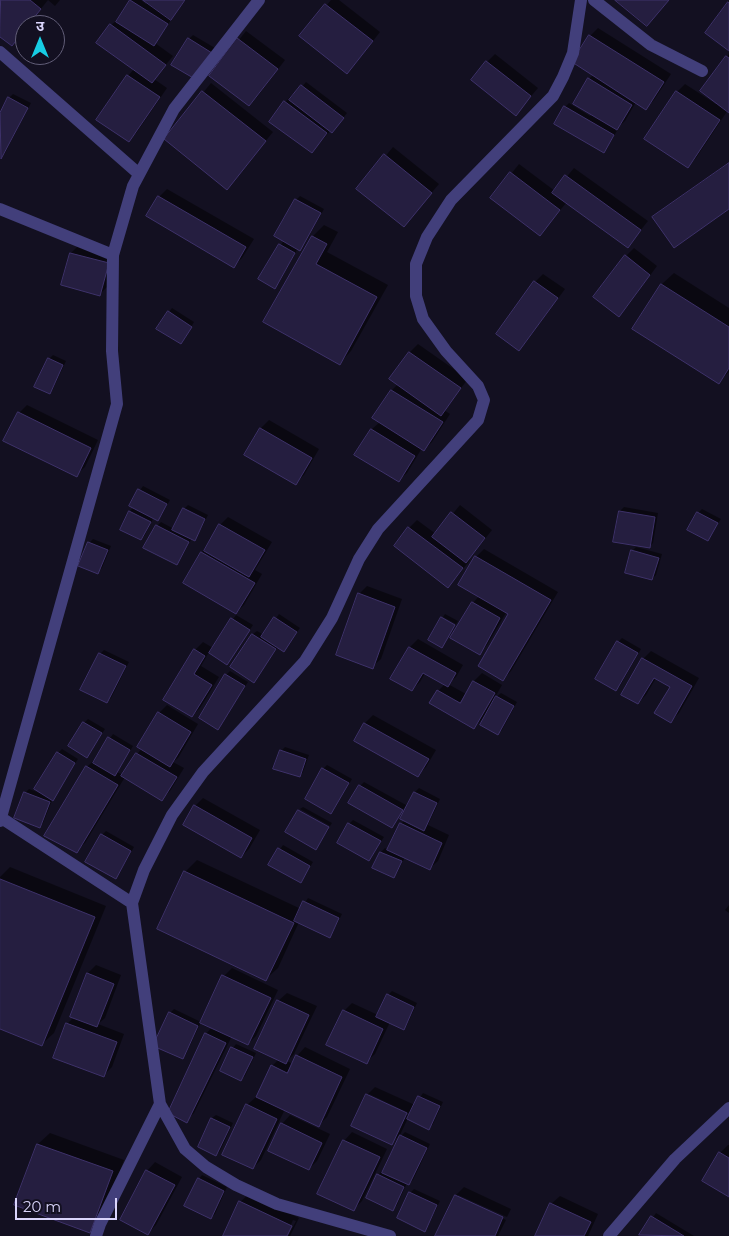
<!DOCTYPE html>
<meta charset="utf-8">
<style>
body{margin:0}
#map{position:relative;width:729px;height:1236px;overflow:hidden;background:#131021;font-family:Montserrat,"Noto Sans Devanagari",sans-serif}
canvas{display:block}
.north{position:absolute;left:15px;top:15px;width:50px;height:50px;box-sizing:border-box;background:#131021;border:1px solid #625e78;border-radius:50%;rotate:0deg;font-size:14px;font-weight:700;line-height:20px;text-align:center;color:#d9d4fb}
.north::after{content:'';display:block;margin:auto;width:18px;height:22px;background:#17cde4;clip-path:polygon(50% 0,100% 100%,50% 72%,0 100%)}
.scale{position:absolute;left:15px;top:1198px;width:102px;height:22px;box-sizing:border-box;border:2px solid #d9d4fb;border-top:0;padding-left:6px;font-size:15px;line-height:18px;white-space:nowrap;color:#d9d4fb;-webkit-text-stroke:4px #131021;paint-order:stroke}
</style>
<div id="map">
<canvas width="729" height="1236"></canvas>
<div class="north">उ</div>
<div class="scale">20 m</div>
</div>
<script>
const g = document.querySelector('canvas').getContext('2d');
g.lineJoin = 'round';
function paint(path, color) {
  g.fillStyle = color;
  g.fill(path, 'evenodd');
}
function strokePath(path, color, width, dash) {
  g.strokeStyle = color;
  g.lineWidth = width;
  g.lineCap = dash ? 'butt' : 'round';
  g.setLineDash(dash || []);
  g.stroke(path);
}
paint(new Path2D(`
 M3 0H60L55 6 48 0 28 25H25V30L12 44 0 35V3Z
 M131 0H141L146 4 147 2 145 0H186L170 19 171 20 155 43 173 56 154 79 167 88 137 132 129 140 128 76 134 69 111 25 120 18Z
 M331 0H339L380 32 355 64 301 36Z
 M598 28 671 74 654 100 646 108 636 102 625 121 615 130 617 131 604 151 565 107 569 103 590 116 592 114 589 79 593 75 590 36Z
 M246 31 285 60 257 97 249 105 210 76Z
 M193 35 215 48 194 78 189 39Z
 M495 54 538 88 516 114 487 62Z
 M729 54V111L728 110 696 158 688 166 677 92 685 84 716 104 717 103 701 91Z
 M306 82 347 113 336 127 331 130 312 152 271 122 285 102 293 94 295 95Z
 M211 83 273 132 227 188 165 139Z
 M13 94 31 103 5 153 1 157 0 116 9 98Z
 M393 147 439 184 404 225 358 189Z
 M729 162V207L654 218 662 210Z
 M519 164 555 191 574 168 648 221 628 246 567 202 540 234 492 198Z
 M167 189 254 239 242 258 234 266 159 197Z
 M300 196 324 209 304 245 300 249 298 248 279 283 275 287 260 279 284 240 276 236 296 200Z
 M324 225 338 232 327 252 388 285 351 351 340 363 265 322 313 236Z
 M79 245 116 255 108 286 100 294 63 284 71 253Z
 M634 248 657 266 627 307 619 315 626 256Z
 M674 273 729 308V372L718 382 634 329 662 284Z
 M543 274 565 289 527 341 519 349 498 334 535 282Z
 M172 308 194 322 184 339 169 312Z
 M418 344 468 379 444 410 450 414 432 442 424 450 422 448 407 473 398 481 356 454 372 429 380 422 374 418 392 390 398 384 410 352Z
 M53 355 66 361 53 389 50 393 49 359Z
 M27 405 98 440 85 467 76 475 19 413Z
 M269 420 319 449 304 475 296 483 246 454 261 428Z
 M143 486 170 500 161 516 157 519 154 517 145 535 141 539 130 511 134 507 130 505Z
 M188 505 208 515 198 535 194 539 192 538 180 560 176 564 157 526 161 522 174 529 184 509Z
 M460 505 492 530 469 559 470 560 456 578 448 586 409 528 417 520 436 534Z
 M624 507 658 513 653 543 649 547 620 511Z
 M702 509 721 519 707 539 698 513Z
 M228 517 272 542 255 570 262 574 244 605 236 613 184 583 202 552 209 545 220 525Z
 M93 539 111 546 102 568 98 572 89 543Z
 M636 547 662 554 656 575 652 579 632 551Z
 M484 549 558 592 511 671 503 680 510 613 507 611 487 645 479 654 473 603 479 596 476 557Z
 M367 586 402 599 381 659 372 667 359 594Z
 M279 614 300 628 284 650 278 647 254 681 232 667 253 634 257 631 264 635Z
 M445 614 458 621 456 624 443 617Z
 M236 615 253 625 227 664 209 652 201 666 219 677 200 708 192 716 195 650 203 642 213 648Z
 M622 638 641 649 620 686 616 690 597 679 618 642Z
 M418 639 463 665 456 677 448 684 466 694 474 681 482 673 502 685 494 699 501 693 517 702 502 730 498 733 485 716 474 728 438 691 445 684 425 673 420 682 412 690 410 647Z
 M104 650 129 662 111 698 107 702 100 654Z
 M651 651 699 678 679 713 670 722 671 687 656 678 646 695 638 703 643 659Z
 M230 671 248 682 218 729 226 675Z
 M167 705 198 724 178 758 173 762 184 768 170 791 162 799 125 777 85 843 76 851 87 767 95 759H96L113 734 133 746 117 772 123 775 141 749 159 713Z
 M373 715 436 750 426 767 418 775 356 740 365 723Z
 M88 719 105 729 90 752 84 723Z
 M285 747 309 755 303 772 300 776 281 751Z
 M62 749 78 759 53 798 43 823 40 827 25 793 29 789 40 793 58 753Z
 M327 765 352 779 335 808 331 812 323 769Z
 M364 782 406 805 392 826 360 786Z
 M419 788 440 799 428 825 449 835 438 861 429 869 405 857 397 873 393 877 374 867 381 852 385 848 388 850 401 824 405 820 402 819 415 792Z
 M203 798 260 830 249 849 241 857 195 806Z
 M303 807 332 823 330 826 300 809Z
 M299 811 329 829 316 848Z
 M353 820 384 837 369 860 349 824Z
 M106 831 134 847 119 874 115 878 102 835Z
 M283 845 313 862 301 882 270 864Z
 M197 860 301 909 308 898 342 914 333 932 330 936 299 922 278 968 266 979 185 872Z
 M10 867 106 906 54 1033 42 1044 0 1027V877Z
 M729 905V913L725 910Z
 M96 965 121 975 105 1018 98 1024 124 1034 112 1067 104 1075 67 1024 74 1017 88 973Z
 M232 968 278 990 256 1036 248 1044 232 1036 194 1113 186 1121 206 1034 212 1027 224 976Z
 M392 991 417 1003 407 1025 403 1028 390 1022 375 1054 366 1062 344 1011 352 1003 378 1015 388 995Z
 M287 993 317 1006 294 1054 287 1061 293 1064 297 1056 305 1047 350 1069 327 1117 319 1125 285 1109 261 1160 253 1168 247 1105 256 1097H257L272 1066 279 1059 278 1001Z
 M174 1009 201 1022 186 1054 182 1058 170 1013Z
 M236 1044 256 1053 245 1076 241 1080 222 1071 233 1048Z
 M375 1087 415 1105 423 1093 443 1102 433 1124 429 1128 408 1118 400 1135 391 1143 367 1095ZM369 1094 413 1115 412 1117 369 1097Z
 M216 1115 233 1123 220 1151 216 1155 199 1147 212 1118Z
 M290 1115 330 1134 317 1161 309 1169 282 1124Z
 M352 1132 387 1149 362 1201 353 1210 344 1141Z
 M405 1132 430 1144 413 1180 409 1184 407 1183 397 1205 393 1209 378 1175 382 1171 384 1172 401 1136Z
 M50 1133 124 1160 102 1220 90 1231 38 1144Z
 M728 1145H729V1196L720 1153Z
 M155 1162 182 1177 156 1225 148 1233 147 1171Z
 M202 1175 227 1187 215 1214 211 1218 199 1179Z
 M464 1187 511 1209 507 1217 458 1195V1197L506 1220 498 1236H437L456 1195Z
 M414 1189 440 1201 428 1226 424 1230 410 1193Z
 M249 1194 299 1218 290 1236H288L296 1221 293 1220 286 1236H224L240 1202Z
 M560 1196 598 1214 588 1236H536L551 1204Z
 M656 1213 694 1236 641 1235Z`), '#0007');
const building = new Path2D(`
 M1 0H30L41 9 28 25H25V29L12 46 0 37Z
 M130 0 168 24 154 46 116 22Z
 M143 0H185L171 20Z
 M615 0H669L647 26Z
 M728 2 729 3V51L705 33Z
 M325 4 373 41 347 74 299 36Z
 M110 24 166 65 152 83 96 43Z
 M589 35 664 82 646 110 572 62Z
 M188 38 212 53 195 79 171 65Z
 M237 38 278 69 249 106 209 76Z
 M726 56 729 58V113L700 91Z
 M486 61 531 96 516 116 471 80Z
 M127 75 160 97 129 142 96 120Z
 M588 78 632 105 617 130 573 104Z
 M301 85 344 118 332 133 289 100Z
 M202 91 266 141 227 190 164 139Z
 M676 91 720 120 688 168 644 139Z
 M8 97 28 108 1 159 0 113Z
 M284 101 327 133 312 153 269 122Z
 M564 106 614 135 604 153 554 124Z
 M384 154 432 193 404 227 356 189Z
 M729 163V209L674 248 652 217Z
 M510 172 560 210 540 236 490 198Z
 M565 175 641 230 628 248 552 193Z
 M158 196 246 247 234 268 146 216Z
 M295 199 321 213 300 251 274 236Z
 M312 236 327 244 316 264 377 297 340 365 263 322Z
 M279 244 295 253 275 289 258 279Z
 M70 253 109 263 100 296 61 285Z
 M625 255 650 275 619 317 593 297Z
 M534 281 558 298 519 351 496 334Z
 M661 284 729 327V368L719 384 632 329Z
 M168 311 192 327 181 344 156 329Z
 M409 352 461 388 441 416 389 379Z
 M48 358 63 365 50 394 34 387Z
 M391 390 443 422 424 451 372 418Z
 M18 412 91 448 77 477 3 441Z
 M260 428 312 458 296 485 244 455Z
 M371 429 415 456 399 482 354 455Z
 M138 489 167 504 158 521 129 506Z
 M183 508 205 519 195 541 172 530Z
 M129 511 151 522 141 540 120 530Z
 M619 511 655 517 650 548 613 542Z
 M451 512 485 538 466 563 432 537Z
 M697 512 718 523 708 541 687 530Z
 M219 524 265 550 249 577 204 551Z
 M156 525 189 542 177 565 143 548Z
 M408 527 463 568 448 588 394 546Z
 M88 542 108 550 98 574 78 566Z
 M631 550 659 558 652 580 625 573Z
 M201 552 255 583 236 614 183 583Z
 M475 556 551 600 503 681 478 666 508 614 458 585Z
 M358 593 395 607 373 669 336 655Z
 M472 602 500 618 480 655 450 638Z
 M274 617 297 632 284 652 261 637Z
 M441 617 455 625 442 648 428 640Z
 M231 618 250 630 227 665 209 653Z
 M252 634 276 649 254 683 230 667Z
 M617 641 638 653 616 691 595 679Z
 M409 647 456 673 448 687 423 673 412 691 390 679Z
 M194 649 205 656 194 674 212 685 192 717 163 700Z
 M99 653 126 666 107 703 80 690Z
 M642 658 692 686 671 723 654 713 670 687 654 678 638 704 621 695Z
 M225 674 245 686 218 730 199 718Z
 M473 681 495 693 474 729 429 703 437 690 460 703Z
 M496 696 514 706 498 735 480 725Z
 M158 712 191 732 170 767 137 747Z
 M83 722 102 733 87 758 68 746Z
 M364 723 429 759 418 777 354 741Z
 M108 737 130 750 115 776 93 763Z
 M280 750 306 759 300 777 273 769Z
 M57 752 75 763 53 801 34 789Z
 M136 753 177 777 162 801 121 776Z
 M86 766 118 785 77 853 44 836Z
 M322 768 349 783 331 814 305 799Z
 M359 785 403 810 392 828 348 803Z
 M24 792 50 802 40 828 14 818Z
 M414 792 437 803 424 831 400 819Z
 M194 805 252 838 241 858 183 825Z
 M298 810 329 827 316 850 285 832Z
 M348 823 381 841 369 861 337 843Z
 M400 823 442 843 430 870 387 850Z
 M101 834 131 851 116 879 85 862Z
 M278 848 310 866 301 883 268 865Z
 M380 852 402 861 394 878 372 868Z
 M184 871 294 923 266 981 157 929Z
 M0 879 95 917 42 1046 0 1029Z
 M303 901 339 918 330 938 294 921Z
 M87 973 114 984 97 1027 70 1017Z
 M222 975 271 998 248 1045 200 1023Z
 M387 994 414 1007 404 1030 376 1017Z
 M277 1000 309 1015 286 1064 254 1049Z
 M343 1010 383 1029 367 1064 326 1045Z
 M169 1012 198 1026 183 1059 153 1046Z
 M66 1023 117 1042 104 1077 53 1058Z
 M205 1033 226 1043 187 1123 168 1113Z
 M231 1047 253 1057 241 1081 220 1071Z
 M296 1055 342 1077 319 1127 256 1097 271 1065 287 1073Z
 M366 1094 407 1113 392 1145 351 1126Z
 M418 1096 440 1106 429 1130 407 1119Z
 M246 1104 277 1119 253 1169 222 1155Z
 M211 1118 230 1127 216 1156 198 1147Z
 M281 1123 322 1143 309 1170 268 1151Z
 M400 1135 427 1148 409 1185 382 1173Z
 M343 1140 380 1157 354 1211 317 1194Z
 M37 1144 113 1171 90 1233 14 1205Z
 M719 1152 729 1158V1197L702 1181Z
 M146 1170 175 1185 148 1235 120 1220Z
 M377 1174 404 1187 393 1211 366 1198Z
 M198 1178 224 1191 211 1219 184 1206Z
 M409 1192 437 1205 425 1232 397 1218Z
 M455 1195 503 1217 495 1236H435Z
 M239 1201 292 1226 287 1236H223Z
 M550 1203 591 1222 584 1236H535Z
 M651 1216 684 1236 639 1235Z`);
paint(building, '#251e40');
strokePath(building, '#3e326a', 1);
strokePath(new Path2D(`
 M594 0 651 45 702 71
 M0 52 139 174
 M0 209 113 255
 M0 817 132 903
 M0 821 117 404 112 351 113 255 133 186 174 109 259 0
 M96 1236 100 1224 160 1104
 M390 1236 277 1204 236 1185 206 1167 185 1149 160 1104 132 903 144 870 172 815 203 772 305 661 332 618 359 559 378 529 478 420 484 400 478 386 446 351 423 319 416 296V264L427 237 451 200 553 96 563 77 573 53 581 0
 M609 1236 675 1159 729 1108`), '#423f7b', 12);
</script>
